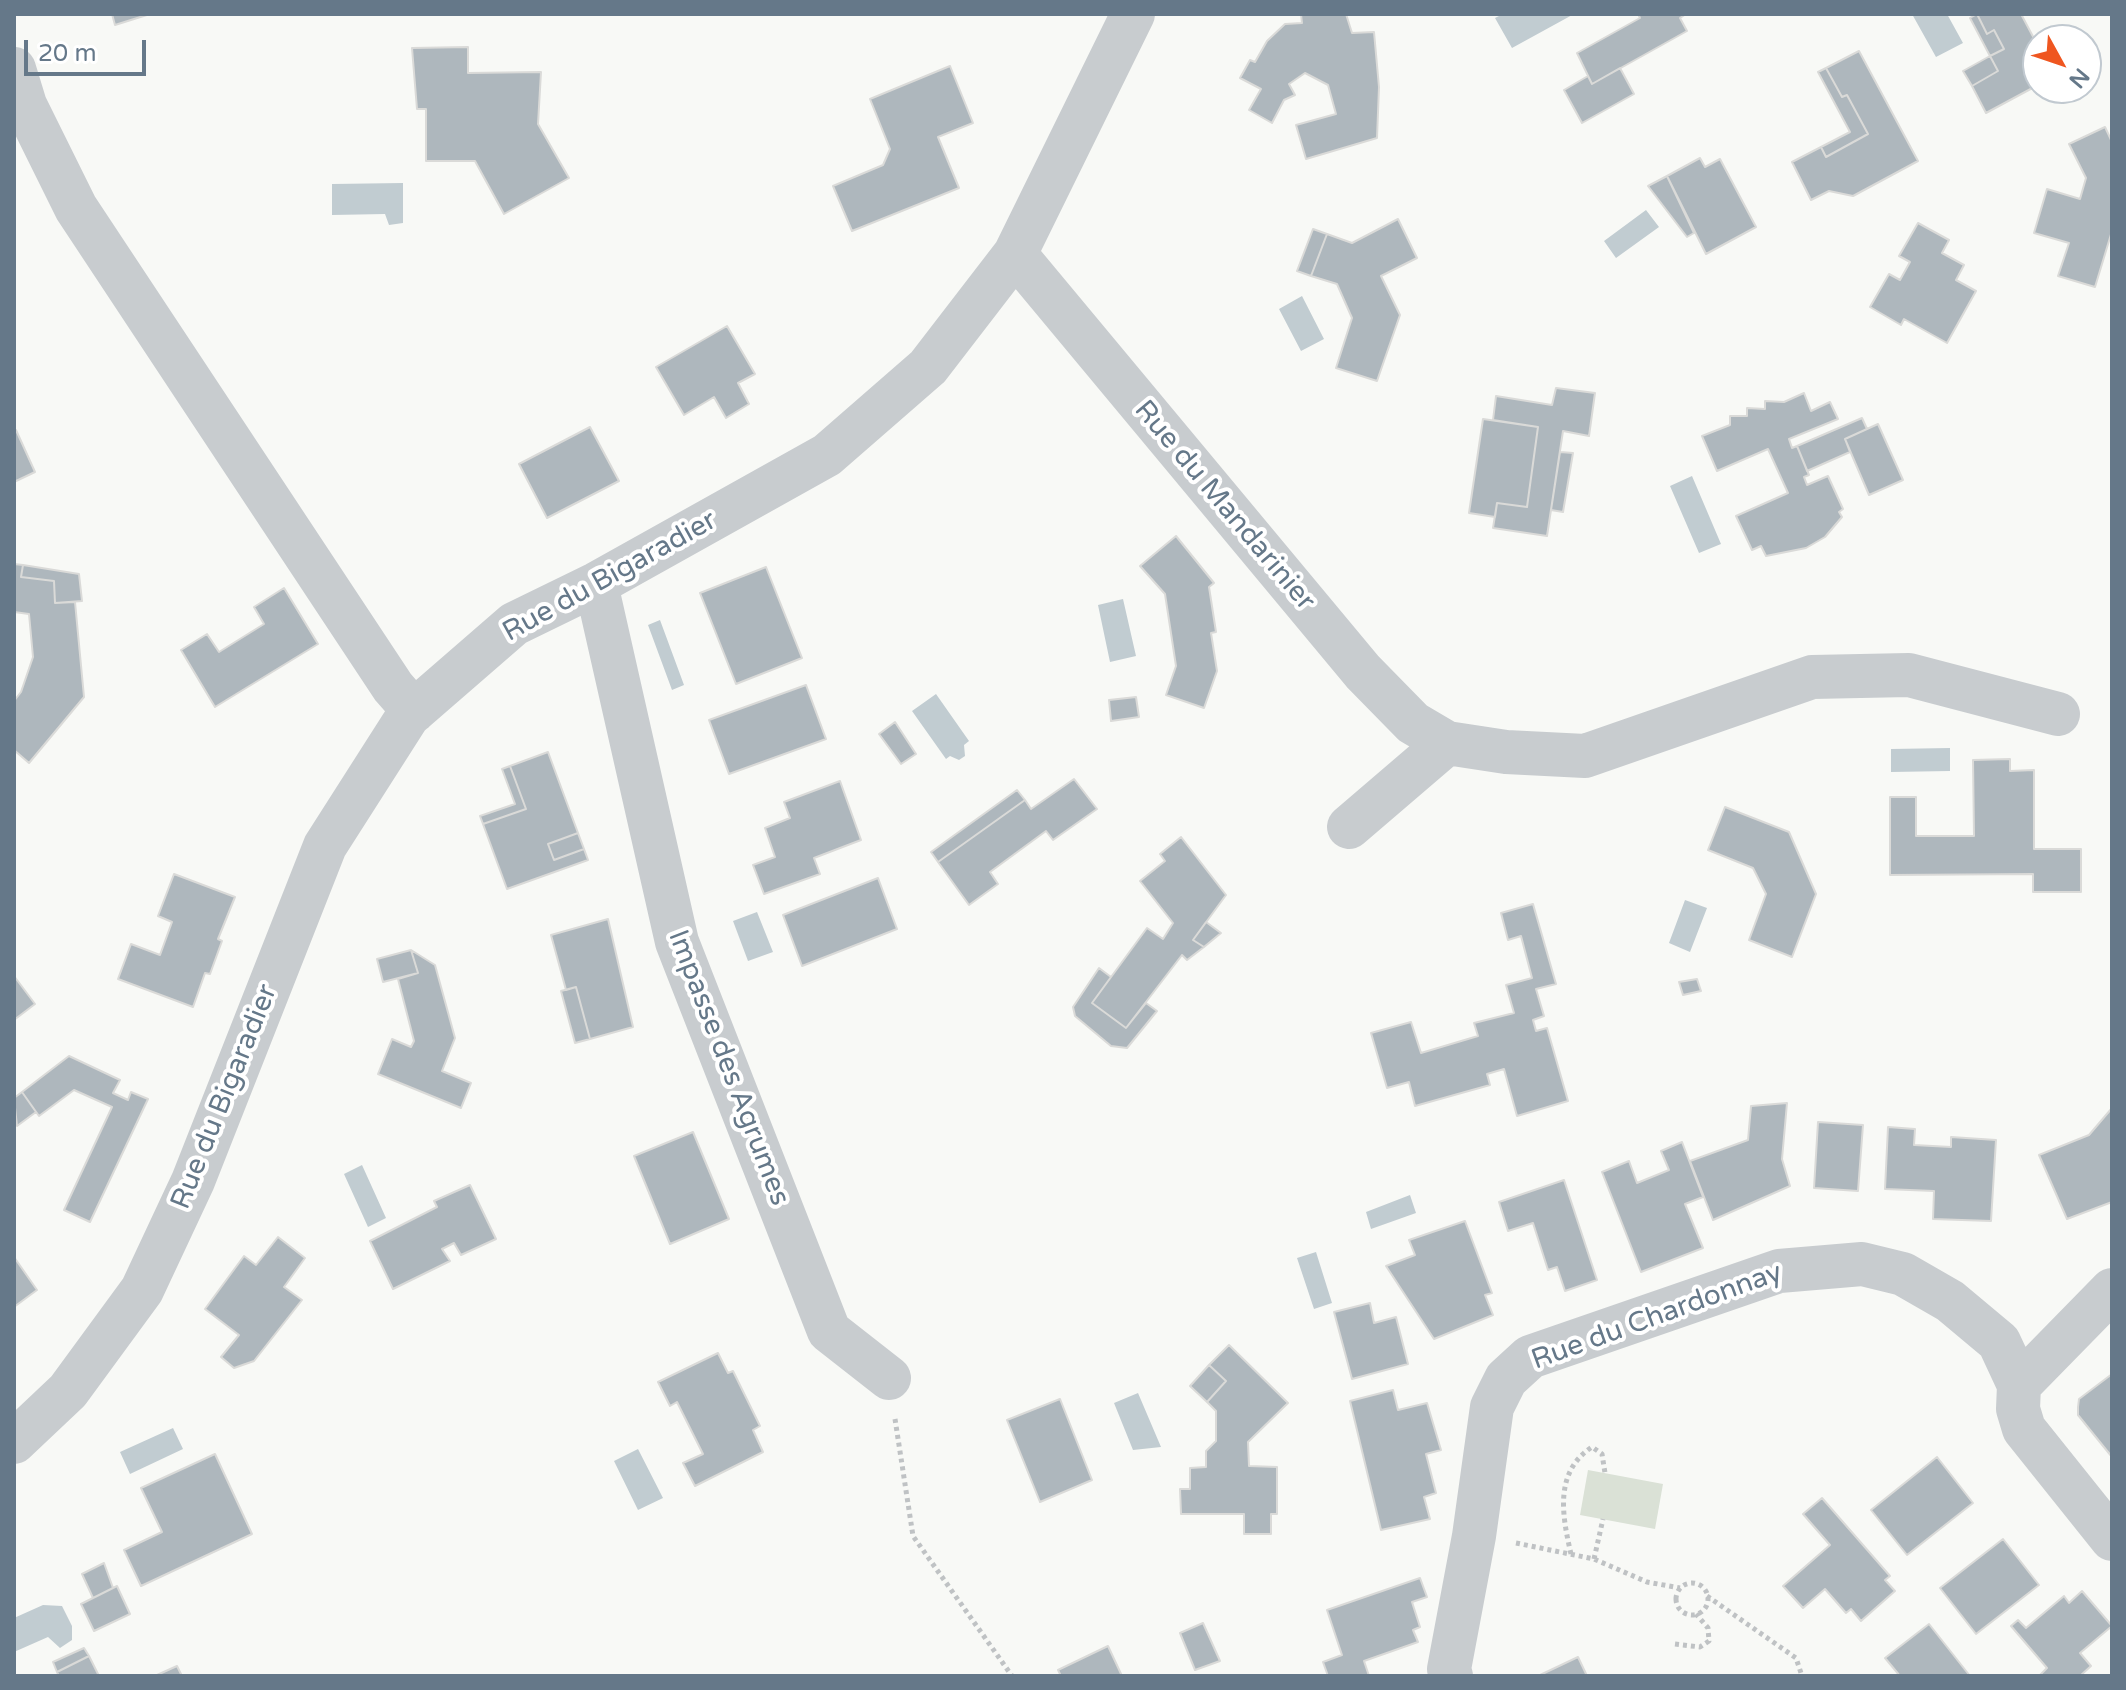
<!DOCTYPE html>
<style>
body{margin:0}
#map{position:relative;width:2126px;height:1690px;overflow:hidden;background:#f8f9f6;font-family:"Varela Round",sans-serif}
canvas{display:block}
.frame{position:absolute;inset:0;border:16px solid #657889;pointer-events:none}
.north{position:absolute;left:2022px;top:24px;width:80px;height:80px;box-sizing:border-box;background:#fff;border:2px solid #c1c9d0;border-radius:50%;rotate:130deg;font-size:22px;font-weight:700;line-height:32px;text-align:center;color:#657889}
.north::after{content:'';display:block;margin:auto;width:28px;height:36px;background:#ef5620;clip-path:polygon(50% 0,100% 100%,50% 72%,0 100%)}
.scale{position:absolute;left:24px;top:40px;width:122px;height:36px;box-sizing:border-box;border:4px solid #657889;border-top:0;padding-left:10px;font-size:24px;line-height:28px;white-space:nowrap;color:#657889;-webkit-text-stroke:6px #fff;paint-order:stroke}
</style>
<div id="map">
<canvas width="2126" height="1690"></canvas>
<div class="frame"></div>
<div class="north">N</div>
<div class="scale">20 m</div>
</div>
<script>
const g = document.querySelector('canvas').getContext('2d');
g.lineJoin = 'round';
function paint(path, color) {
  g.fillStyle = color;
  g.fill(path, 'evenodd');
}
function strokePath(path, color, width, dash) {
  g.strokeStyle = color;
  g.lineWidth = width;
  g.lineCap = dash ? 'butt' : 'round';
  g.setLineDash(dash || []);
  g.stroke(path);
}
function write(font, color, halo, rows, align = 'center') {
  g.font = font + ' "Varela Round",sans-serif';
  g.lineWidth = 8;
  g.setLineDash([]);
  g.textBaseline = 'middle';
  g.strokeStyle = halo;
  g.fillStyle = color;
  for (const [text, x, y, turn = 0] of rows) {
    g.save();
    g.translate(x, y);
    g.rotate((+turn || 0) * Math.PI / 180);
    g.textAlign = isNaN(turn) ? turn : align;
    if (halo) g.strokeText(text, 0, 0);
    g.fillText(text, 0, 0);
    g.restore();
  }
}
paint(new Path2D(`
 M1588 1470 1663 1484 1655 1529 1580 1515Z`), '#dae1d6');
paint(new Path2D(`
 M1503 14H1574L1512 48 1495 18Z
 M1912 14H1947L1963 43 1936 57Z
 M403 183V223L389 225 385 214 332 215V184Z
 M1646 210 1659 227 1616 258 1604 241Z
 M1302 296 1324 339 1301 351 1279 309Z
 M1692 476 1721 544 1699 553 1670 486Z
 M1123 599 1136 656 1110 662 1098 605Z
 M660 620 684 685 672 690 648 625Z
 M936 694 969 741 964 745 965 756 959 760 950 756 946 759 912 711Z
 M1950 748V771L1891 772V749Z
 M1685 900 1707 908 1690 952 1669 943Z
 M757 912 773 952 748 961 733 921Z
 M362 1165 386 1218 368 1227 344 1174Z
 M1410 1195 1416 1213 1371 1229 1366 1212Z
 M1316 1252 1332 1303 1314 1309 1297 1258Z
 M1138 1393 1161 1447 1133 1450 1114 1403Z
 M173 1428 183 1449 130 1474 120 1452Z
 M638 1449 663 1498 638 1510 614 1461Z
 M43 1605 62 1606 72 1626V1640L60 1648 48 1637 14 1652V1618Z`), '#c1ccd1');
const building = new Path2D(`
 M112 14H150L115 25Z
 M1301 14H1346L1352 33 1374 32 1379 87 1377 138 1306 159 1296 125 1336 114 1328 85 1305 73 1289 84 1295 95 1284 100 1272 123 1249 110 1261 89 1240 78 1250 60 1255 62 1267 41 1285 24 1302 23Z
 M1638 14H1686L1680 18 1687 31 1592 84 1577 53 1640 18Z
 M1977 14 1987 34 1994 30 2004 49 1990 56 1970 18Z
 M1977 14H2021L2038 46V85L1986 113 1972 86 1998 71 1990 56 2004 49 1994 30 1987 34Z
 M468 47V73L541 72 538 124 569 178 504 214 475 161H426V109H417L412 48Z
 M1859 51 1918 161 1853 196 1829 191 1811 200 1792 162 1821 147 1826 157 1868 134 1847 95 1842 97 1826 68Z
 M1990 56 1998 71 1972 86 1963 71Z
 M950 66 973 123 938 137 959 188 852 231 833 186 883 165 890 149 870 99Z
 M1620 68 1634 94 1582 123 1564 90 1588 76 1592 84Z
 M1826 68 1842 97 1847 95 1868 134 1826 157 1821 147 1850 132 1818 72Z
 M2105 127 2112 142V231L2095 287 2058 276 2069 243 2034 233 2047 189 2080 199 2086 178 2069 144Z
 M1700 158 1705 167 1720 159 1756 227 1706 254 1667 176Z
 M1667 176 1694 233 1687 237 1648 186Z
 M1398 219 1417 258 1381 276 1400 315 1377 381 1336 368 1352 318 1337 284 1311 276 1327 234 1352 243Z
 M1918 223 1949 240 1942 253 1964 265 1956 280 1976 291 1947 343 1904 319 1901 325 1870 307 1889 274 1900 280 1910 262 1899 256Z
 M1313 229 1327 234 1311 276 1297 271Z
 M727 326 755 374 738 383 749 404 726 418 714 397 684 415 656 367Z
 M1556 388 1595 393 1589 436 1563 431 1547 536 1493 528 1497 503 1527 507 1538 427 1493 420 1496 396 1552 405Z
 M1804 393 1811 411 1830 402 1838 419 1789 439 1792 448 1797 446 1809 475 1804 477 1807 485 1828 476 1843 509 1839 512 1842 517 1825 537 1806 548 1766 556 1761 546 1752 550 1736 516 1788 493 1768 449 1717 471 1702 436 1730 425V416H1747V408L1765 409V401L1784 402Z
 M1862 418 1867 429 1845 439 1850 452 1807 471 1797 446Z
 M1483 419 1538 427 1527 507 1497 503 1495 517 1469 513Z
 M1878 424 1903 480 1869 495 1845 439Z
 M590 427 619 481 547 518 519 464Z
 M16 430 35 472 14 482V431Z
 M1560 452 1573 453 1563 512 1551 510Z
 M1176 536 1214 583 1209 587 1216 632 1211 633 1217 671 1204 708 1166 695 1176 666 1165 594 1140 566Z
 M14 564 23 565 21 577 54 581 55 603 75 602 84 697 29 763 14 750V701L21 692 33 657 29 614 14 612Z
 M23 565 79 574 82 601 55 603 54 581 21 577Z
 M766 567 802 658 736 684 700 593Z
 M284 588 318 644 215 707 181 650 207 634 219 652 264 624 254 607Z
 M806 685 826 739 729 774 709 720Z
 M1136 697 1139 717 1111 721 1109 700Z
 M895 722 916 754 901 764 879 734Z
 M548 752 578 833 548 844 554 860 584 849 588 860 507 889 483 824 526 809 510 766Z
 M2010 759V771L2034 770V849H2081V892H2033V874L1890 875V797H1916V836H1974L1973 760Z
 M510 766 526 809 483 824 480 816 515 804 502 769Z
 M1074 779 1097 809 1053 840 1046 831 990 872 998 884 969 905 938 862 1025 800 1031 809Z
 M840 781 861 840 814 858 820 874 764 894 753 865 775 857 765 828 790 818 784 802Z
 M1017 790 1025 800 938 862 931 852Z
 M1725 807 1789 832 1816 894 1792 957 1749 940 1766 894 1753 868 1708 850Z
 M578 833 584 849 554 860 548 844Z
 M1181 837 1226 895 1193 940 1204 947 1187 960 1182 955 1126 1028 1092 1003 1147 928 1163 939 1173 923 1140 881 1165 861 1160 854Z
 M174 874 235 897 218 939 222 941 210 974 205 973 193 1007 118 979 131 944 160 955 172 922 158 916Z
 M878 878 897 929 802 966 783 915Z
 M1533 904 1556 984 1536 989 1544 1016 1533 1020 1536 1031 1547 1028 1568 1101 1517 1116 1504 1069 1487 1074 1490 1085 1415 1106 1409 1082 1387 1088 1371 1033 1411 1022 1421 1053 1478 1036 1474 1023 1514 1013 1506 985 1532 978 1521 936 1508 940 1501 913Z
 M608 919 633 1027 590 1039 576 987 566 990 551 935Z
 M1206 922 1221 933 1204 947 1193 940Z
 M411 950 418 973 383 982 377 959Z
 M411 950 435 965 455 1038 442 1071 471 1083 461 1108 378 1074 392 1039 411 1047 414 1041 398 979 418 973Z
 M1099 968 1111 977 1092 1003 1126 1028 1146 1003 1157 1011 1127 1048 1111 1046 1075 1016 1073 1007Z
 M14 976 35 1004 14 1020Z
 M1697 979 1701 991 1683 995 1679 982Z
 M576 987 590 1039 575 1043 561 991Z
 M69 1056 120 1080 113 1093 128 1100 131 1092 148 1099 90 1222 64 1210 112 1107 74 1090 39 1116 22 1092Z
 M22 1092 36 1112 17 1126 14 1098Z
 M1787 1103 1782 1159 1790 1186 1713 1220 1690 1161 1748 1140 1751 1106Z
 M2112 1108V1202L2067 1219 2039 1155 2089 1135Z
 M1818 1122 1863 1125 1858 1191 1814 1188Z
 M1888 1127 1915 1129 1914 1145 1951 1147V1137L1996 1140 1991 1221 1933 1219 1934 1191 1885 1189Z
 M693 1132 729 1219 670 1244 634 1156Z
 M1682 1142 1703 1197 1685 1204 1703 1248 1641 1272 1602 1172 1629 1161 1637 1183 1669 1170 1661 1151Z
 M1564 1180 1597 1280 1565 1291 1557 1267 1548 1270 1533 1223 1508 1231 1499 1202Z
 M470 1185 496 1239 461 1255 454 1243 442 1249 450 1261 393 1289 370 1241 437 1207 434 1201Z
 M1465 1221 1492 1293 1485 1295 1493 1315 1434 1339 1386 1266 1415 1255 1409 1240Z
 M278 1237 305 1258 284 1287 302 1300 254 1361 234 1368 221 1357 239 1335 205 1309 244 1256 256 1265Z
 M14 1257 37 1290 14 1307Z
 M1370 1303 1374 1323 1396 1317 1408 1364 1352 1379 1334 1312Z
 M1229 1345 1288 1403 1248 1442 1249 1466 1277 1467V1514H1271V1534H1244V1514H1181L1180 1489H1190V1468L1206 1467V1451L1216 1441V1411L1207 1402 1226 1381 1209 1365Z
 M718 1353 728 1373 733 1371 760 1426 753 1430 763 1452 695 1486 683 1463 703 1454 677 1402 670 1406 658 1382Z
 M1209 1365 1226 1381 1207 1402 1190 1386Z
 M2112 1374V1457L2078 1415V1407L2079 1399Z
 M1393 1390 1398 1410 1427 1403 1441 1450 1426 1454 1436 1493 1424 1497 1430 1519 1381 1530 1350 1401Z
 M1060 1399 1092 1480 1040 1502 1007 1420Z
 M215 1454 252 1534 141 1586 124 1550 162 1532 141 1488Z
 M1937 1457 1973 1503 1907 1555 1871 1510Z
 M1822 1498 1890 1576 1885 1580 1895 1591 1861 1621 1851 1609 1846 1613 1825 1589 1803 1608 1783 1586 1830 1545 1803 1514Z
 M2003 1539 2039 1585 1976 1634 1940 1588Z
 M104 1563 113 1588 93 1598 82 1574Z
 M1420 1578 1427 1597 1412 1602 1420 1627 1413 1630 1418 1642 1364 1661 1369 1676H1328L1323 1662 1342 1655 1327 1610Z
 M117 1586 130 1614 94 1631 81 1604Z
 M2082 1591 2112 1626 2080 1653 2091 1666 2080 1676H2039L2047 1668 2011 1626 2018 1620 2026 1628 2064 1596 2069 1603Z
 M1203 1623 1220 1661 1195 1670 1180 1633Z
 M1929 1624 1970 1676H1900L1885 1658Z
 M1108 1646 1122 1676H1061L1058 1670Z
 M84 1648 89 1656 57 1672 53 1662Z
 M89 1656 99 1676H59L57 1672Z
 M1578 1657 1587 1676H1538Z
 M177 1666 182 1676H158L157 1675Z`);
paint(building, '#aeb7bd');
strokePath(building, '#dadad8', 2);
strokePath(new Path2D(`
 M895 1419 913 1536 1012 1676
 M1516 1543 1594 1559 1647 1582 1680 1588
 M1571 1554C1562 1515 1554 1472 1592 1447L1602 1454 1605 1473
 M1594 1559 1603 1519
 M1676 1599a16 16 0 1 1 32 0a16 16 0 1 1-32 0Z
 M1707 1596 1796 1658 1802 1676
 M1675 1644 1700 1647 1709 1641 1708 1628 1696 1614`), '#bfc2c4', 5, [4, 4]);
strokePath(new Path2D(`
 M14 69 25 105 76 208 393 687 414 711
 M1015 254 1363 672 1413 723 1447 743 1506 752 1585 756 1812 677 1909 675 2058 714
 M596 584 677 942 829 1331 889 1378
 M1349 827 1447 743
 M2112 1290 2019 1385 2018 1409 2024 1429 2112 1539
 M14 1442 68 1391 142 1290 193 1181 325 846 408 716 514 624 596 584 827 455 928 367 1015 254 1133 14
 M1451 1676 1449 1669 1474 1536 1492 1407 1506 1379 1530 1357 1779 1271 1862 1264 1903 1274 1950 1301 1999 1342 2019 1385`), '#c8cccf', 44);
write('28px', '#657889', '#fff', [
 ["Rue du Mandarinier",1224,506,50],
 ["Rue du Bigaradier",610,577,-29],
 ["Impasse des Agrumes",728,1068,69],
 ["Rue du Bigaradier",225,1097,-68],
 ["Rue du Chardonnay",1657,1317,-20]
]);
</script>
